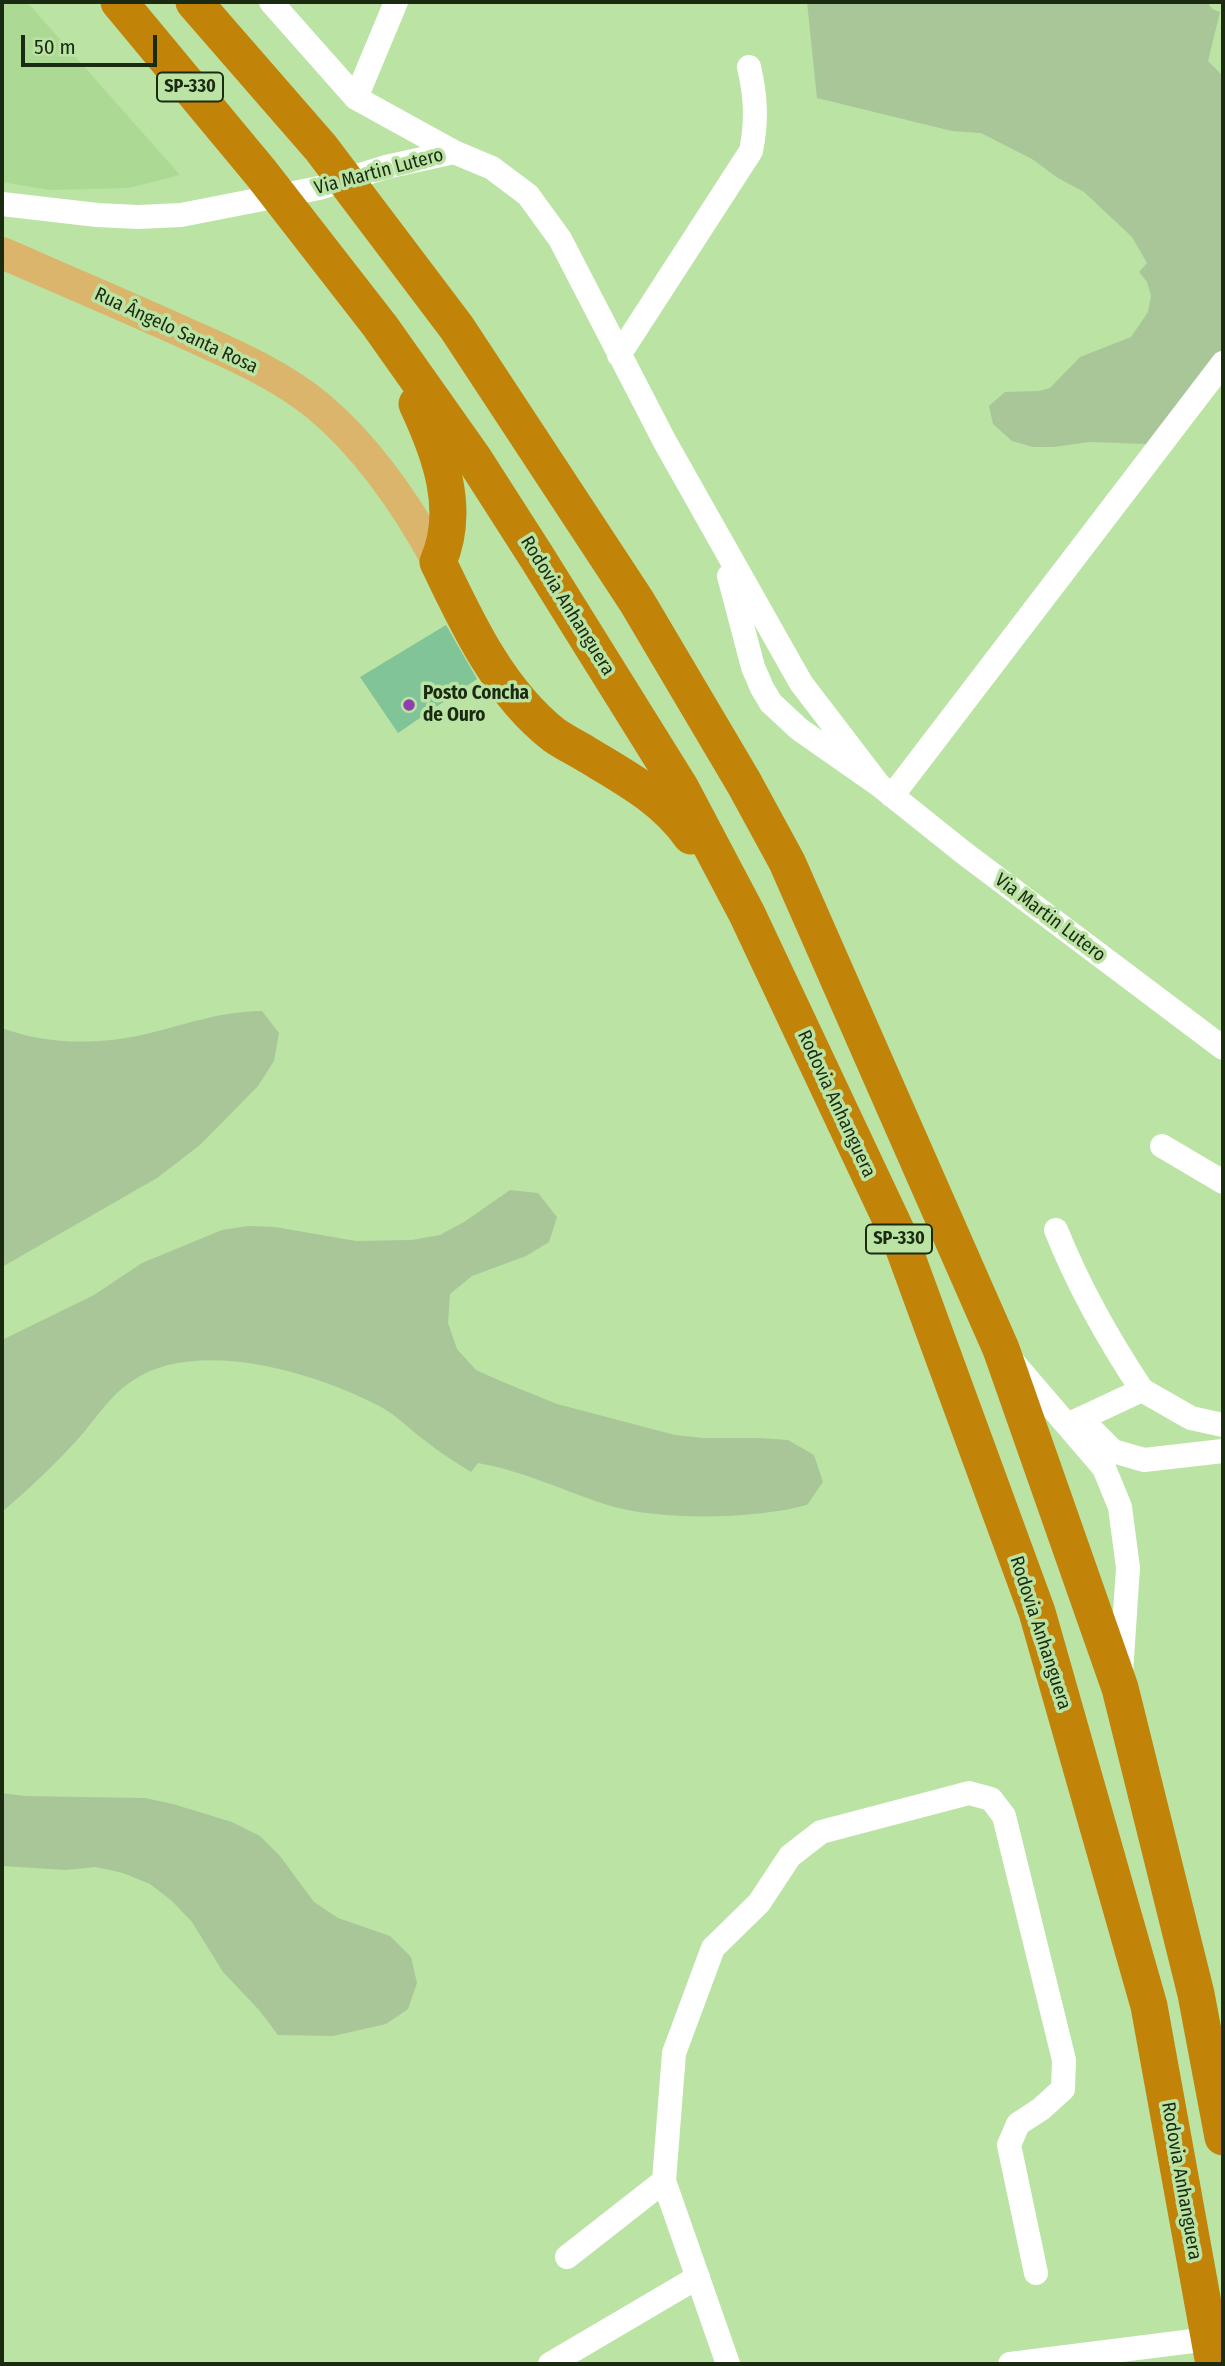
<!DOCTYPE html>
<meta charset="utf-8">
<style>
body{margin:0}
#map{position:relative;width:1225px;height:2366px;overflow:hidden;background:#bae3a4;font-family:"Fira Sans Condensed",sans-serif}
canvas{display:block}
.frame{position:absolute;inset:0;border:4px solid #1b2b12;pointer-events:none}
.scale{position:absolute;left:21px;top:35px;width:136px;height:32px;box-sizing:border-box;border:4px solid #1b2b12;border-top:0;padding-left:9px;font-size:21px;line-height:24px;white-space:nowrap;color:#1b2b12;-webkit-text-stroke:5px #bae3a4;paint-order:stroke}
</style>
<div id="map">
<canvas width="1225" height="2366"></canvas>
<div class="frame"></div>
<div class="scale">50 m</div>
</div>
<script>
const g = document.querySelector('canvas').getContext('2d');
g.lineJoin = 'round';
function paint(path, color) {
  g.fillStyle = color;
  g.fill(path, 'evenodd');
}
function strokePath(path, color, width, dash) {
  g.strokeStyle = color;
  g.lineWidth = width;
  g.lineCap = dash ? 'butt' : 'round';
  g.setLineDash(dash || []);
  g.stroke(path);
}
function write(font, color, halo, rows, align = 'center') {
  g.font = font + ' "Fira Sans Condensed",sans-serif';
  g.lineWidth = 7;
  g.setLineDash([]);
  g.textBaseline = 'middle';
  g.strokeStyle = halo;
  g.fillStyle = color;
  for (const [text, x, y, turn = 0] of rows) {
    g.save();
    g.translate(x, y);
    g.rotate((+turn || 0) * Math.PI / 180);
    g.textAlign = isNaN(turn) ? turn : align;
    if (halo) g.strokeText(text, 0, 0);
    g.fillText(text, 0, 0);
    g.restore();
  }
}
paint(new Path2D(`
 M2 2H27L180 175 129 188 50 190 2 182Z`), '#acda94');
paint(new Path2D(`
 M807 2H1207L1212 9 1220 12 1208 61 1223 76V366L1147 444 1089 442 1054 447H1033L1012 441 993 424 989 406 1005 392 1039 391 1050 388 1080 357 1131 337 1148 312 1151 296 1147 282 1139 272 1147 263 1132 237 1084 192 1058 178 1032 159 981 133 952 131 817 98Z
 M262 1011 279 1033 274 1061 258 1086 200 1145 157 1178 2 1267V1028C46 1045 100 1045 146 1034 189 1024 216 1012 262 1011Z
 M510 1190 538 1193 557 1217 549 1242 526 1256 472 1276 450 1294 448 1323 457 1349 476 1370 503 1382 557 1404 675 1435 703 1438H760L788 1440 814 1455 823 1482 807 1505C755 1519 663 1521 611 1506 565 1492 525 1471 478 1463L471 1472C456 1462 440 1453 427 1442 411 1431 398 1416 381 1407 318 1373 196 1336 132 1381 109 1396 96 1419 78 1439 54 1465 29 1489 2 1512V1340L94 1295 142 1263 222 1230 248 1226 275 1227 356 1241 412 1240 440 1235 464 1222Z
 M2 1793 24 1796 145 1798 173 1804 232 1822 260 1836 280 1856 314 1902 338 1918 390 1936 411 1957 417 1983 408 2009 386 2024 333 2036 278 2035 259 2010 223 1972 192 1922 172 1901 150 1884 123 1873 96 1867 66 1870 2 1866Z`), '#a8c698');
paint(new Path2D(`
 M446 625 477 679 398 733 360 677Z`), '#80c498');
strokePath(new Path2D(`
 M271 2 356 98 454 152
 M356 98 396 2
 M2 204 97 215 138 217 181 215 319 188 386 167 454 152 492 168 528 195 560 239 665 442 801 683 879 785
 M619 355 751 151C757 121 756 97 749 67
 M729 576 753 667 762 688 771 703 799 729 879 785 964 853 1223 1048
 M892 796 1223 363
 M1162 1146 1223 1182
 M1056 1230C1079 1287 1108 1339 1142 1390L1067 1425
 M1013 1362 1104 1468 1120 1507 1128 1568 1121 1673
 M1142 1390 1191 1418 1223 1425
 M1081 1419 1113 1451 1144 1460 1223 1451
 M567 2257 664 2181
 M550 2364 698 2277
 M728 2364 664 2181 674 2053 713 1948 759 1903 790 1856 821 1832 969 1793 991 1799 1004 1816 1064 2060 1063 2089 1041 2109 1018 2124 1009 2145 1036 2273
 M1010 2364 1209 2339`), '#fff', 24);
strokePath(new Path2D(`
 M2 253C62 279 123 305 183 332 229 353 278 373 318 406 368 448 407 505 438 562`), '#dab56b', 32);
strokePath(new Path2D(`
 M119 2 261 173 380 326 474 459 538 559 680 787 747 914 901 1241 1037 1612 1149 2006 1214 2364
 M194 2 321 148 457 328 637 602 744 783 787 862 1001 1349 1120 1688 1196 1994 1223 2137
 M417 404C440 453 461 510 438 562 467 623 499 692 554 735 564 742 576 748 586 754 626 778 664 798 691 836`), '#c28309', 37);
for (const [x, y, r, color] of [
 [409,705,7,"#8e3ead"]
]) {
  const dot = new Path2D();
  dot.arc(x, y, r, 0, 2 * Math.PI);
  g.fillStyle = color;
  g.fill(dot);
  strokePath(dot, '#bae3a4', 2.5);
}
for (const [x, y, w] of [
 [190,87,66],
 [899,1239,66]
]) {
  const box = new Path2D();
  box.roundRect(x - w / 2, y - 14.5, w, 29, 5);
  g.fillStyle = '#bae3a4';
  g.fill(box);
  strokePath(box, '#1b2b12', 2);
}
write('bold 18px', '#1b2b12', null, [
 ["SP-330",190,87],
 ["SP-330",899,1239]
]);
write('19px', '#1b2b12', '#bae3a4', [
 ["Via Martin Lutero",379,172,-15],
 ["Rua Ângelo Santa Rosa",176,331,25],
 ["Rodovia Anhanguera",567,606,58],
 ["Via Martin Lutero",1050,918,37],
 ["Rodovia Anhanguera",836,1104,65],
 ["Rodovia Anhanguera",1040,1633,72],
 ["Rodovia Anhanguera",1181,2181,80]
]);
write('bold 19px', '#1b2b12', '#bae3a4', [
 ["Posto Concha",423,694],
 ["de Ouro",423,716]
], 'left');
</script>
